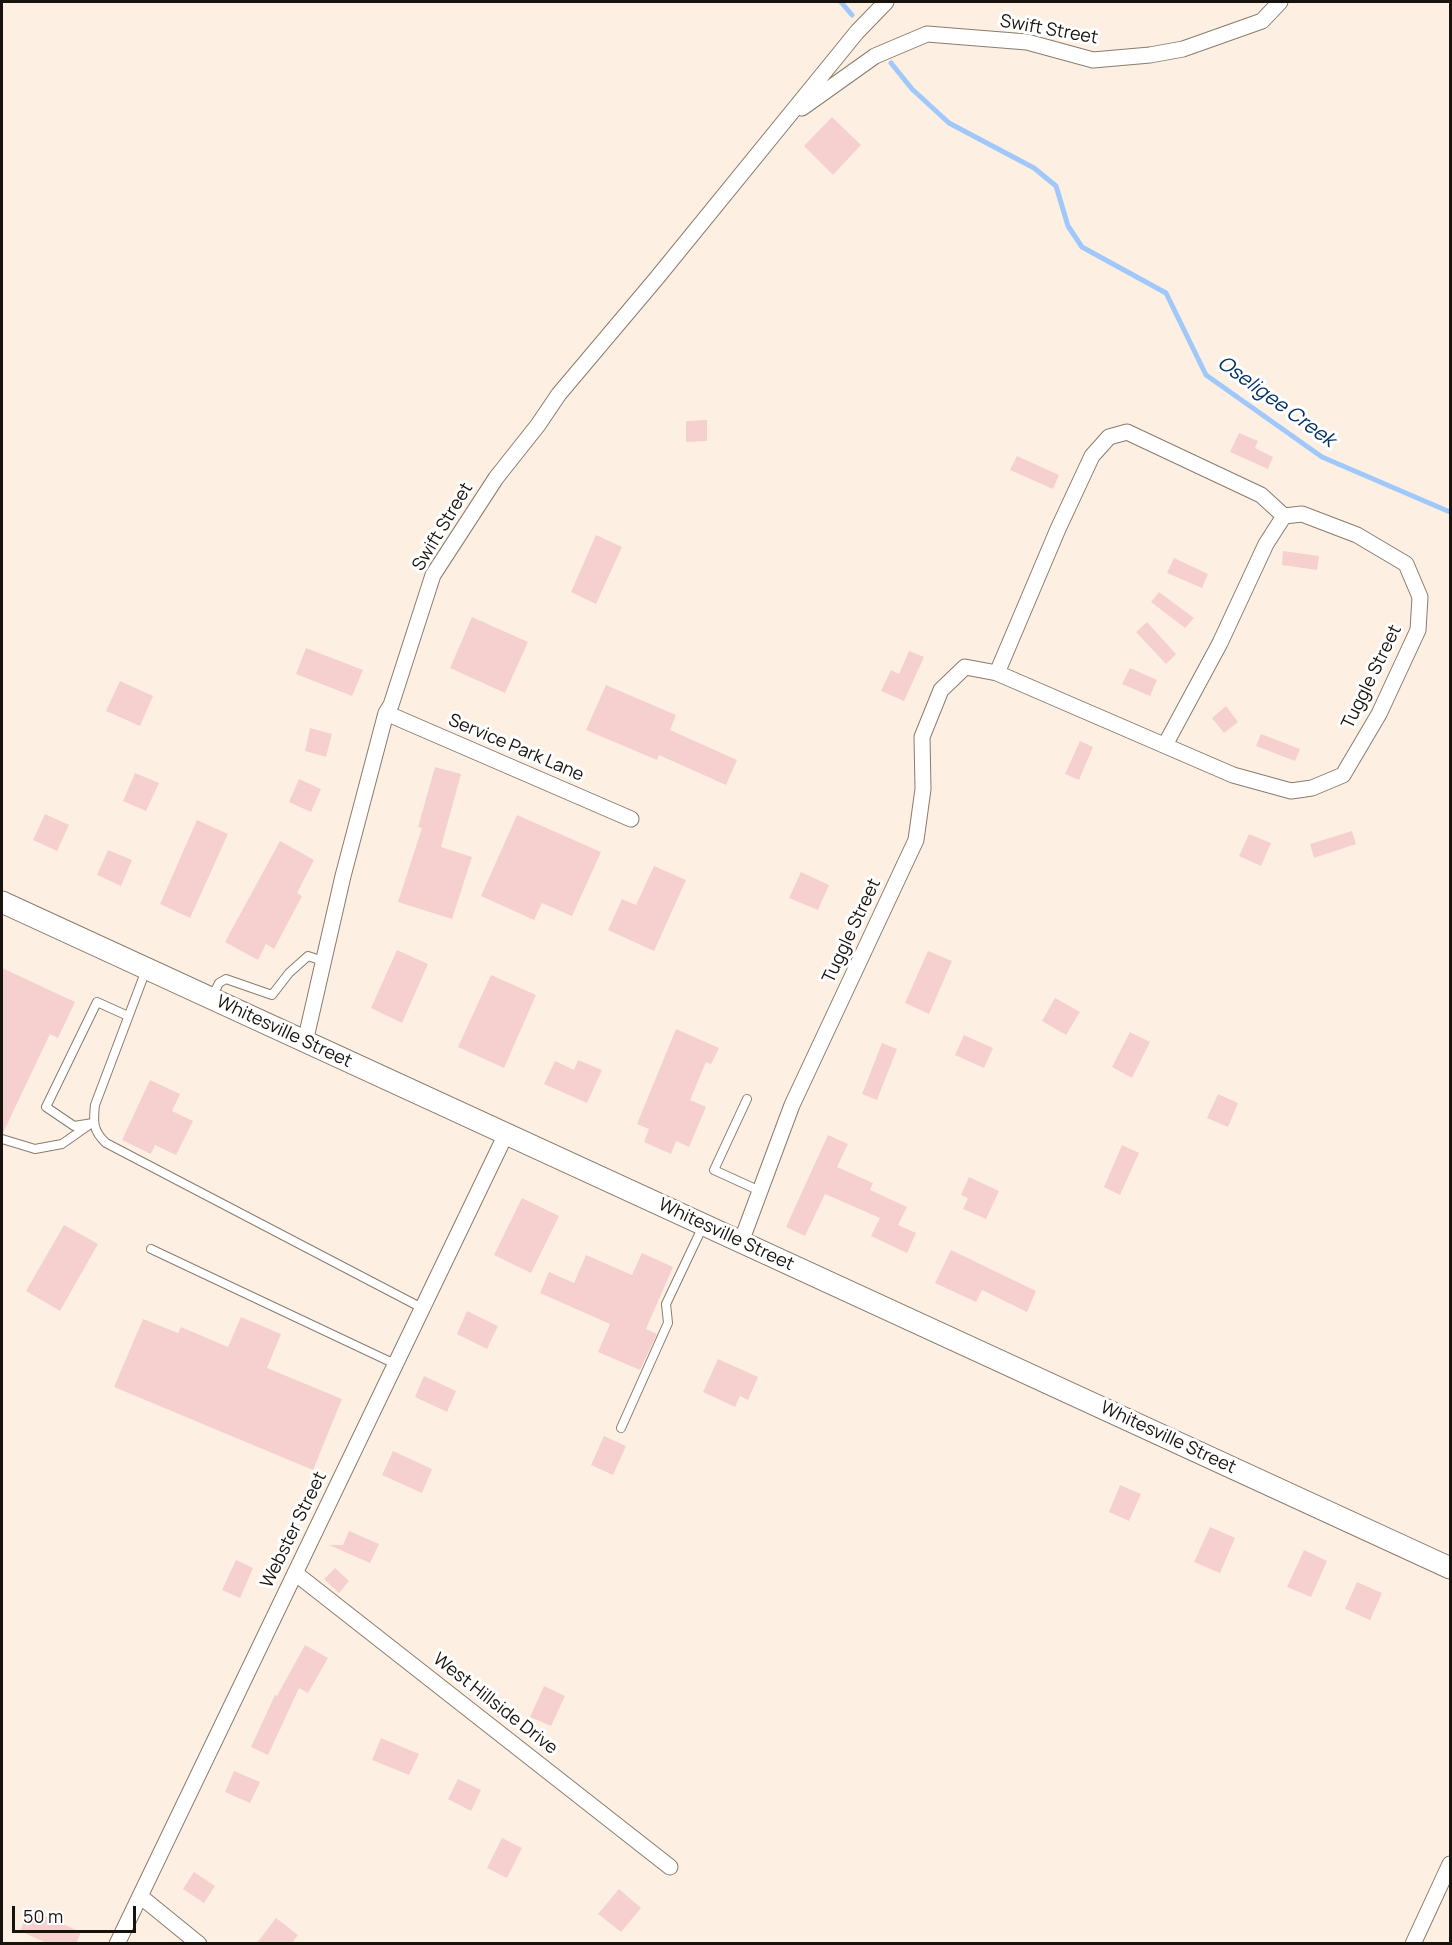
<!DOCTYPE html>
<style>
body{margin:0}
#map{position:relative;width:1452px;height:1945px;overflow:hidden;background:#fdf0e2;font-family:Manrope,sans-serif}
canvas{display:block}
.frame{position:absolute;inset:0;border:3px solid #19130d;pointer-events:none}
.scale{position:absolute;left:12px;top:1906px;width:124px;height:27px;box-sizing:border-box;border:3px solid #19130d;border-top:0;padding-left:8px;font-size:18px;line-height:21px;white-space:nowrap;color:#19130d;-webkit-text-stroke:4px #fff;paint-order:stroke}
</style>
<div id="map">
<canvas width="1452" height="1945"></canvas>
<div class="frame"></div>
<div class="scale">50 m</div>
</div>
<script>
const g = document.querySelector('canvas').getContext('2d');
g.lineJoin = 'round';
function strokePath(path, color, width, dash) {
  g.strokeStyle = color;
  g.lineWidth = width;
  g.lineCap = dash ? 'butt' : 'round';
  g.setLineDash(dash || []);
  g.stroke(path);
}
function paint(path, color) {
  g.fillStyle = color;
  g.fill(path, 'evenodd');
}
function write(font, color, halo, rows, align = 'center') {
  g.font = font + ' Manrope,sans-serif';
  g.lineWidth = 6;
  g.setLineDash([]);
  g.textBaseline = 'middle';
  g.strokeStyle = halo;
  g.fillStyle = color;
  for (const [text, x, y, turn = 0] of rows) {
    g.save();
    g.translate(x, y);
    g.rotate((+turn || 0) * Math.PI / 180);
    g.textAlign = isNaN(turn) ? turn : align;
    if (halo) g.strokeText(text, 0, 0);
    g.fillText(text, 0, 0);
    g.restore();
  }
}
strokePath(new Path2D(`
 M841 2 852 15
 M891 63 912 89 949 123 1034 168 1056 186 1068 226 1082 247 1166 293 1206 375 1322 457 1450 512`), '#a0c8fb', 5);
paint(new Path2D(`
 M832 117 861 145 833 175 804 146Z
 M707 420V441L686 442V421Z
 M1239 433 1258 441 1255 448 1273 457 1268 469 1230 452Z
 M1017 456 1059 475 1053 489 1010 470Z
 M596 535 622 547 596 604 571 592Z
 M1283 551 1319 556 1317 570 1282 565Z
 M1174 558 1208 574 1202 588 1167 573Z
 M1159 592 1194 618 1185 628 1151 602Z
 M472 617 528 642 505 693 450 668Z
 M1147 622 1176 654 1166 664 1136 632Z
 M306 648 363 670 352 696 296 674Z
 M909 651 924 657 904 701 881 691 891 670 899 674Z
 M1130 668 1157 680 1150 696 1122 684Z
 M120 681 153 696 140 726 106 711Z
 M606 685 676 715 670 730 737 760 726 785 659 755 657 760 586 730Z
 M1226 706 1238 722 1224 733 1212 718Z
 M310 728 332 734 326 757 305 751Z
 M1261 734 1300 749 1295 761 1256 746Z
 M1080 741 1093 747 1079 780 1065 774Z
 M435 767 461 774 441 847 472 857 452 919 398 902 422 828 418 827Z
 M135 773 159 783 146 811 123 801Z
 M299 779 321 789 311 812 289 802Z
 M45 814 69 825 57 851 33 840Z
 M517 815 601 852 572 916 542 903 534 920 481 896Z
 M197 820 228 834 190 918 160 904Z
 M1352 831 1356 844 1314 858 1310 844Z
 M1249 834 1271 843 1261 866 1239 856Z
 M280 841 314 860 297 893 302 896 274 949 266 944 258 960 225 942Z
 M108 850 132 860 121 886 97 875Z
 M654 866 686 880 654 951 608 930 622 899 636 905Z
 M801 872 829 885 818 910 789 898Z
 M397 950 428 964 402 1023 371 1008Z
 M928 951 952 961 929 1014 905 1003Z
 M2 968 75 1002 58 1038 50 1034 3 1133H2Z
 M491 975 536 995 504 1068 458 1047Z
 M1055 998 1080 1012 1066 1035 1042 1021Z
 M676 1029 719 1048 711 1064 706 1062 690 1100 706 1107 689 1147 676 1141 671 1154 644 1142 649 1129 637 1124Z
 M1130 1032 1150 1042 1132 1078 1112 1067Z
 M964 1035 993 1048 984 1068 955 1055Z
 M882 1043 897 1049 877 1100 862 1094Z
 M578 1060 602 1070 587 1103 544 1084 555 1061 574 1070Z
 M150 1080 180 1094 172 1111 193 1121 176 1155 155 1145 151 1154 122 1140Z
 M1218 1094 1238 1103 1228 1127 1207 1118Z
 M828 1135 848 1144 837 1167 873 1183 870 1190 907 1207 898 1225 916 1233 907 1253 871 1236 880 1218 825 1194 805 1236 786 1227Z
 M1122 1145 1139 1153 1120 1195 1104 1187Z
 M969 1177 999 1191 986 1219 963 1209 968 1198 961 1195Z
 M522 1198 559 1216 531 1273 494 1255Z
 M64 1225 98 1244 60 1311 26 1291Z
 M951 1250 1036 1291 1027 1312 982 1290 976 1302 935 1283Z
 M642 1253 673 1267 646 1329 657 1334 640 1370 598 1352 610 1324 540 1293 549 1272 574 1283 586 1255 632 1275Z
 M467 1311 498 1326 487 1349 457 1334Z
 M241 1317 281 1334 267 1368 342 1399 313 1470 114 1387 143 1319 178 1333 181 1327 228 1347Z
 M718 1359 758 1377 748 1400 740 1396 735 1407 703 1392Z
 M424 1376 456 1391 447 1412 415 1397Z
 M604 1436 626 1446 613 1475 591 1465Z
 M393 1451 432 1469 422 1493 382 1475Z
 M1120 1485 1141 1494 1129 1521 1109 1512Z
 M1210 1527 1235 1538 1220 1573 1194 1562Z
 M349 1531 379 1544 370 1563 329 1545H343Z
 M1304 1550 1327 1561 1311 1597 1287 1587Z
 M236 1560 253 1568 240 1598 222 1590Z
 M335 1568 349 1581 339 1593 324 1579Z
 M1357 1582 1382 1593 1370 1620 1345 1609Z
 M305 1645 328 1658 308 1693 299 1688 268 1755 251 1747 275 1695 277 1696Z
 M544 1686 565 1696 551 1726 530 1717Z
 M381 1738 419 1754 409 1775 372 1760Z
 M234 1771 260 1782 250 1803 225 1792Z
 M458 1779 481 1790 471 1811 448 1799Z
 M502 1838 522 1848 507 1878 487 1868Z
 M194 1872 215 1886 204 1903 183 1889Z
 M619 1889 641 1908 621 1932 598 1914Z
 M29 1909 81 1932 76 1944H49L20 1931Z
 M276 1918 298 1935 291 1944H256Z`), '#f5d0ce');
const service = new Path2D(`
 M146 970 95 1105C93 1122 93 1131 106 1143L422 1308
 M212 997 219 983 226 979 272 995 289 973 308 956 323 961
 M747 1099 714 1170 760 1191
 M93 1123 74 1126 46 1107 97 1002 128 1016
 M2 1139 35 1149 62 1144 89 1125
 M151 1249 395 1364
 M621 1428 668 1323 666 1304 703 1226`);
const minor = new Path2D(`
 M802 108 875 56 927 34 1027 42 1093 60 1150 55 1183 49 1262 21 1280 2
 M386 713 631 819
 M1165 745 1220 643 1266 544 1284 516
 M305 1042 343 876 386 713 391 705 433 575 496 478 538 425 559 394 656 279 857 32 886 2
 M741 1242 792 1105 916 840 923 789 922 737 941 690 965 667 997 673 1233 775 1291 791 1312 788 1343 775 1379 714 1418 630 1420 597 1406 564 1357 535 1302 514 1284 516 1261 495 1127 432 1109 437 1092 456 1058 529 997 673
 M295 1573 670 1867
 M140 1896 199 1944
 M117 1944 506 1134
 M1413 1944 1450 1864`);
const secondary = new Path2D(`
 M2 902 1450 1568`);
strokePath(service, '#8a7c6c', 10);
strokePath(minor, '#8a7c6c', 17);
strokePath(secondary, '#8a7c6c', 23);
strokePath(service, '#fff', 8);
strokePath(minor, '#fff', 15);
strokePath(secondary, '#fff', 21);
write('18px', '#19130d', '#fff', [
 ["Swift Street",1049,30,10],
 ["Swift Street",443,527,-59],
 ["Tuggle Street",1372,677,-64],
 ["Service Park Lane",516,748,23],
 ["Tuggle Street",852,931,-65],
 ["Whitesville Street",284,1032,25],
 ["Whitesville Street",726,1235,25],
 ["Whitesville Street",1168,1438,25],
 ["Webster Street",294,1530,-64],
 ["West Hillside Drive",495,1704,38]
]);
write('italic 20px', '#003268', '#fff', [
 ["Oseligee Creek",1276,402,36]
]);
</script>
